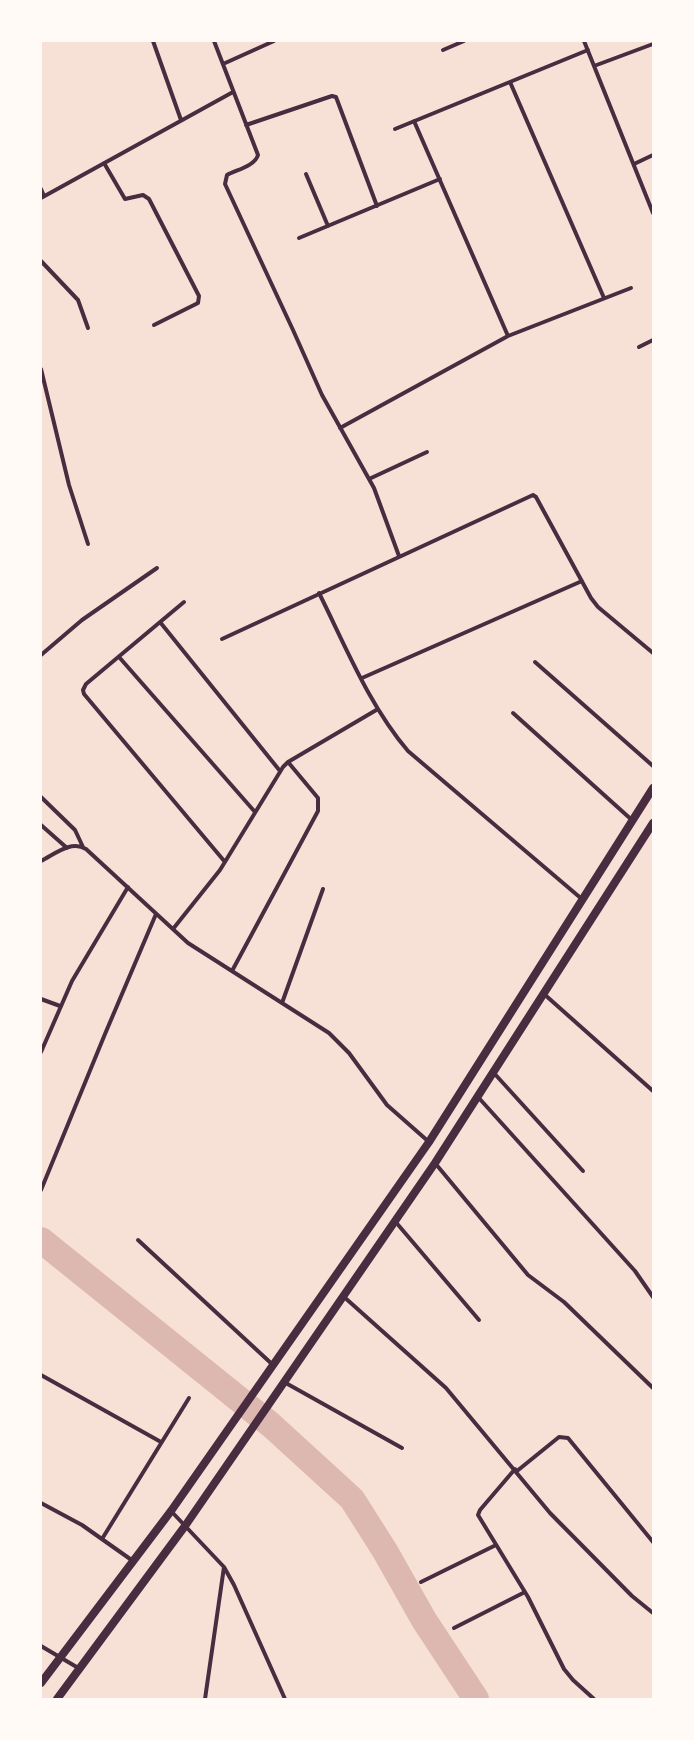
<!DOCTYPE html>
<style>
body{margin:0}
#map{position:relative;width:694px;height:1740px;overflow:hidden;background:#f7e1d7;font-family:"DM Sans",sans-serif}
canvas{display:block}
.frame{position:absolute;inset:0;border:42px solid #fffaf5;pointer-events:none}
</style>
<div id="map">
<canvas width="694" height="1740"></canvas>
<div class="frame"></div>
</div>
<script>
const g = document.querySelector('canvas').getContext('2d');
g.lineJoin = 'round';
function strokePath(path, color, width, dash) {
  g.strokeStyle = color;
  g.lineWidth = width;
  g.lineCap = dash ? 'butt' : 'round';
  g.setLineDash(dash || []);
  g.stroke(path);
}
strokePath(new Path2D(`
 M41 1240 271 1425 352 1499 385 1551 424 1620 476 1699`), '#dcb8b0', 26);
strokePath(new Path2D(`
 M153 41 181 120
 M214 41 258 155C255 166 236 170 227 175L225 184 293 330 322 395 374 488 399 556
 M584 41 653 213
 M443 50 464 41
 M223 64 274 41
 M594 66 653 44
 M510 82 604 298
 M414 121 508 336
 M246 125 332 96 336 97 377 206
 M395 129 588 50
 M104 163 125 199 143 195 149 199 199 296 198 303 154 325
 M634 164 653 155
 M306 174 328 226
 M41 189 44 196
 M41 198 233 92
 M299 238 440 179
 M41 261 78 300 88 328
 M639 347 653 340
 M41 369 69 485 88 544
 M340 428 508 336 631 288
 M369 479 427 452
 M319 593C346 647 369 705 408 751L583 900
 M184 602 86 684 83 690 84 694 225 862
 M160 622 280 771
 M222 639 533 495 536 497 591 598 598 607 653 653
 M41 655 82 620 157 568
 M119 657 255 812
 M535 662 653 766
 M362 678 582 581
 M513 713 633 821
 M41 797 75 830 83 847
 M41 825 67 848
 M41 861C55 854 71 840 86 849L188 943 329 1033 349 1053 387 1105 429 1142
 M173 929 220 870 283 767 288 762 378 709
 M232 971 318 811V798L288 762
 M544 994 653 1091
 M41 999 60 1006
 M282 1003 323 889
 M41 1052 72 981 128 887
 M493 1072 583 1171
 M478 1097 635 1271 653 1297
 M435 1163 528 1275 564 1302 653 1388
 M41 1190 105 1034 156 914
 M394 1220 479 1320
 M138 1240 273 1365
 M343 1296 446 1388 550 1513 632 1596 653 1613
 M41 1375 161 1442
 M284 1382 402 1448
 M515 1469 480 1510 478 1515 528 1597 564 1669 573 1680 594 1699
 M517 1471 559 1437 568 1438 653 1542
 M41 1503 82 1525 133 1561
 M171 1511 224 1567 234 1585 285 1699
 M102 1539 189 1398
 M421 1582 496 1545
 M454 1628 525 1592
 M41 1646 80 1669
 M205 1699 224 1567`), '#4a2c40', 4);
strokePath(new Path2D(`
 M41 1683 171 1511 429 1142 653 788
 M57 1699 185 1526 435 1163 653 823`), '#4a2c40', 8);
</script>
